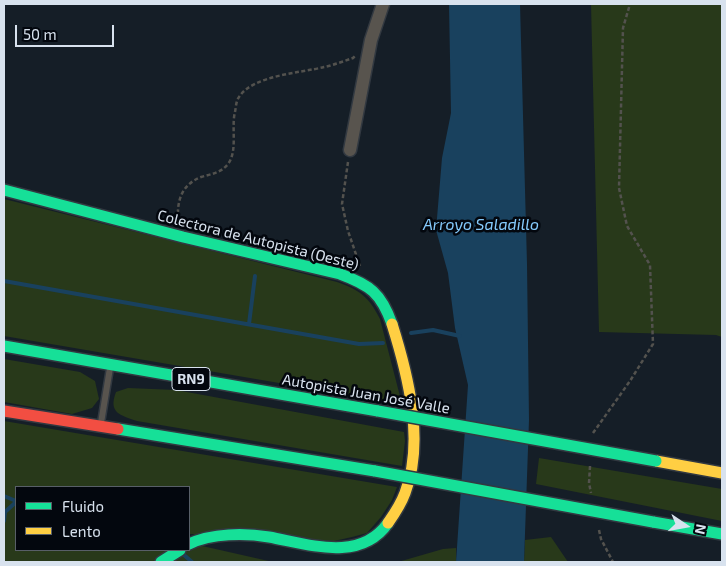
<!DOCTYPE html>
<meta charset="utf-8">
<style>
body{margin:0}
#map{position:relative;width:726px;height:566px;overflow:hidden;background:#151e27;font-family:"Exo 2",sans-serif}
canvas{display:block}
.frame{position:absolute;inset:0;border:5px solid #d8e2ee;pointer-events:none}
.legend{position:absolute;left:15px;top:486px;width:175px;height:65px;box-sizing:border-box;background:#03070e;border:1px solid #585f68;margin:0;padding:6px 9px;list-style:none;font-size:15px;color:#d8e2ee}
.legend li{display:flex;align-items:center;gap:10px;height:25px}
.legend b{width:25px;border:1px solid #585f68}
.north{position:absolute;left:661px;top:501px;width:50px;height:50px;-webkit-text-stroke:4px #03070e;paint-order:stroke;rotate:102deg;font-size:14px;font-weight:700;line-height:20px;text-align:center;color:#d8e2ee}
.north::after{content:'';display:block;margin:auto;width:18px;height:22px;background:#d8e2ee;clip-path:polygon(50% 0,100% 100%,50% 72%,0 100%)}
.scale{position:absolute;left:15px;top:25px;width:99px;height:22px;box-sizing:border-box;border:2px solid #d8e2ee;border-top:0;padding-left:6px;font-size:15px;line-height:18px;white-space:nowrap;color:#d8e2ee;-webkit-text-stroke:4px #03070e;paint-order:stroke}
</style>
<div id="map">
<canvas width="726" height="566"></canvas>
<div class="frame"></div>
<ul class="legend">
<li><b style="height:6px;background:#16e098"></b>Fluido</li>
<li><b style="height:6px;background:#ffcf43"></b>Lento</li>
</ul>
<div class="north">N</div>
<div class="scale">50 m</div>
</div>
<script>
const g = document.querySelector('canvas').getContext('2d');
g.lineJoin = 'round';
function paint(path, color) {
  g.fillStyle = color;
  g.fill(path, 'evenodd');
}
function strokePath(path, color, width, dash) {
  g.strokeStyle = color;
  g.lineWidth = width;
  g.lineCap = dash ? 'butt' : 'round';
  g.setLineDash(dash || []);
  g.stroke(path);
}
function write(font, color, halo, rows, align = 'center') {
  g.font = font + ' "Exo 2",sans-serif';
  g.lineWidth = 5;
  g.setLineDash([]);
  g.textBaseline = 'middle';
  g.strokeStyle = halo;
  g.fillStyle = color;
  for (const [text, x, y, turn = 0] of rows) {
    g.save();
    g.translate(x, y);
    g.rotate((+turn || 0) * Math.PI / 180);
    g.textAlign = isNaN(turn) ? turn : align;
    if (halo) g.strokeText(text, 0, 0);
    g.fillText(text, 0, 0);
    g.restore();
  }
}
paint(new Path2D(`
 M591 4H722V337L716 335 599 332Z
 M4 199 337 282C360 290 369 297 380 319L402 404 4 336Z
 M4 359 80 372 95 381 99 399 92 408 72 414 4 402Z
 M128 388 176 390 404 432 405 441 402 466 137 421C120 415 108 413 116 392Z
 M4 421 373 483 397 487 392 500 381 517 367 533 352 537 334 541 189 534V487H16V550H189V543L273 562H4Z
 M539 458 722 489V521L536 484Z
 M551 537 568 562H524L525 540Z
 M456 548V562H398L443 549Z`), '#28391a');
paint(new Path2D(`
 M449 4H520L527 264 529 420 524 562H456L468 385 455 328 448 273 436 230 442 158 451 113Z`), '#19415e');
strokePath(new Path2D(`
 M4 281 359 344 383 343
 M249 324 255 276
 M411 333 433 330 460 336
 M4 496 16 501
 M4 521 5 512 16 502
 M184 555 192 562`), '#19415e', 4);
const lane = new Path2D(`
 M101 423 110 368`);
const street = new Path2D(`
 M350 150 371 40 383 4`);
const fast = new Path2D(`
 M4 190 183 237 340 274C370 285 381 293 392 324
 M4 346 378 411
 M118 429 375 471
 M653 522 722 534
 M189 544C212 533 245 533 269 537 308 544 360 563 388 523
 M161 562 180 550`);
const slow = new Path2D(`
 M656 461 722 473
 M388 523C395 513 401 504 405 493 425 441 408 375 392 324`);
const jam = new Path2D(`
 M4 411 118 429`);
strokePath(lane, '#323941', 9);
strokePath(street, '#323941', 15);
strokePath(fast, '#323941', 14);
strokePath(slow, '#323941', 14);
strokePath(jam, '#323941', 14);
strokePath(new Path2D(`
 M348 162 342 204 348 231 360 266
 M178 220C177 201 181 185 201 177 211 174 221 173 228 164 238 151 231 127 235 112 236 107 236 101 239 97 253 75 301 73 324 67 334 65 344 61 353 58L356 55
 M593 433 630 381 653 344 650 265 627 226 619 188 623 28 630 4
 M590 466 589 483 591 493
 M599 530 601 539 613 562`), '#53524e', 2.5, [4, 2.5]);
strokePath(lane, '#58544e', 6);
strokePath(street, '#58544e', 12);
strokePath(fast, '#16e098', 11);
strokePath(slow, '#ffcf43', 11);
strokePath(jam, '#f24e42', 11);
const fastBridge = new Path2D(`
 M378 411 656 461
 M375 471 653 522`);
strokePath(fastBridge, '#323941', 14, []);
strokePath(fastBridge, '#16e098', 11);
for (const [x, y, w] of [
 [191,379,38]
]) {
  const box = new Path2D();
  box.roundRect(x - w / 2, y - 11.5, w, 23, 4);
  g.fillStyle = '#03070e';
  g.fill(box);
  strokePath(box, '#d8e2ee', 1);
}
write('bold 14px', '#d8e2ee', null, [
 ["RN9",191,379]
]);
write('15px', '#d8e2ee', '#03070e', [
 ["Colectora de Autopista (Oeste)",258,240,14],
 ["Autopista Juan José Valle",366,394,10]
]);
write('italic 16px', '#85cafc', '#03070e', [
 ["Arroyo Saladillo",481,225]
]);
</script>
